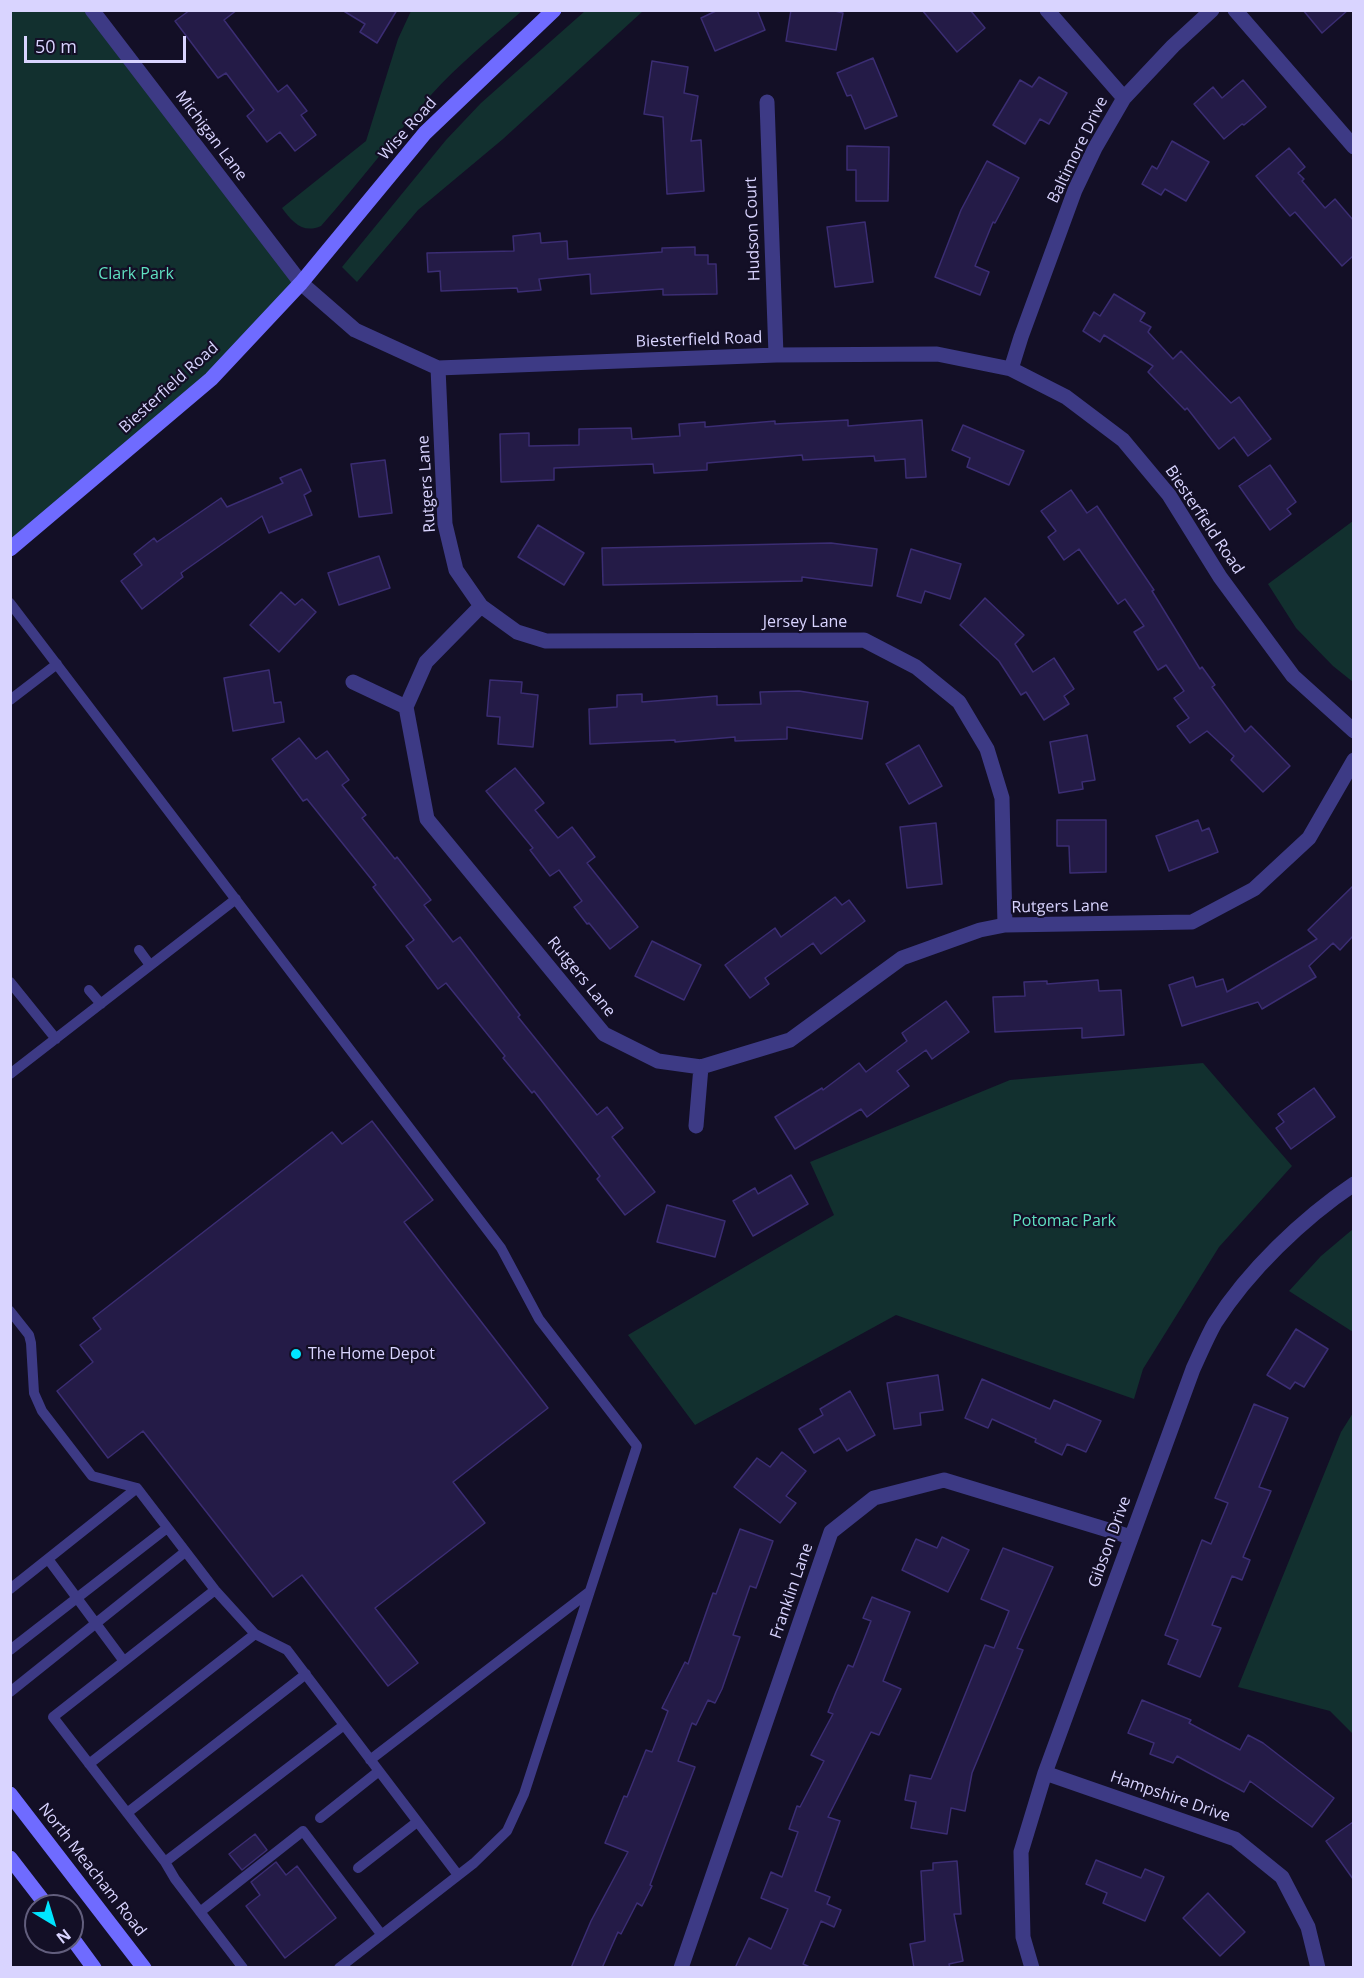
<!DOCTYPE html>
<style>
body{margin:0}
#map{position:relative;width:1364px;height:1978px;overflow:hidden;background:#130f26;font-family:"Open Sans",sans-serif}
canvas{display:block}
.frame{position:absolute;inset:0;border:12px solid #d9d4ff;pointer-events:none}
.north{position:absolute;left:24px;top:1894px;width:60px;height:60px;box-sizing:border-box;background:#130f26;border:2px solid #625e7d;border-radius:50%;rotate:142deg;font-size:16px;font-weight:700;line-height:24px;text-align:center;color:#d9d4ff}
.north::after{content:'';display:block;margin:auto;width:21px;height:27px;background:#00e5ff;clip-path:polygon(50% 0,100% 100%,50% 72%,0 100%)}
.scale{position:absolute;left:24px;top:36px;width:162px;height:27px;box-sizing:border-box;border:3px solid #d9d4ff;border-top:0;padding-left:8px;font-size:18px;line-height:21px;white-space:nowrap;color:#d9d4ff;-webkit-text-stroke:4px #130f26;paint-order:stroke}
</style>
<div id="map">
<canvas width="1364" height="1978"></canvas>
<div class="frame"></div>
<div class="north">N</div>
<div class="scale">50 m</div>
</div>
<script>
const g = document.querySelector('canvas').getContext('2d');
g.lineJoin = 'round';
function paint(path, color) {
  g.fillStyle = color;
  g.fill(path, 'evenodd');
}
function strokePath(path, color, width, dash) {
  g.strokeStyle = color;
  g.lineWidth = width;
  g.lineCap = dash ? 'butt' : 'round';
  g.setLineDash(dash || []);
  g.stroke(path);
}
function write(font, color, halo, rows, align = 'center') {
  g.font = font + ' "Open Sans",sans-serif';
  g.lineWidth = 4.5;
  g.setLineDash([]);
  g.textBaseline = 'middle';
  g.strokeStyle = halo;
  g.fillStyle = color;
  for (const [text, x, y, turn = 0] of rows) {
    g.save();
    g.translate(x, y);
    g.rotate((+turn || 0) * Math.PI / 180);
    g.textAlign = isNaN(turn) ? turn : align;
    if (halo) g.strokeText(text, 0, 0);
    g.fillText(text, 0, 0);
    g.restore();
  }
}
paint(new Path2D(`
 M11 11H92L301 283 211 379 11 549Z
 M411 11H522C491 38 459 64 431 95 393 137 359 183 321 226 303 234 292 222 282 208L366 141 398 39Z
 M585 11H643L503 139 418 210 357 282 342 267 446 140 481 103Z
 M1353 521V682L1333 666 1296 628 1268 584Z
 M1203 1063 1292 1166 1219 1247 1143 1369 1134 1399 896 1315 695 1425 628 1335 834 1215 810 1162 1010 1080Z
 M1353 1229V1332L1289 1291 1321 1256Z
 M1353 1413V1734L1330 1711 1238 1687 1341 1432Z`), '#12302f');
const building = new Path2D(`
 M190 10H237L224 20 278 92 287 85 307 111 301 115 316 135 295 151 280 132 267 142 247 116 254 110 226 73 218 78 175 21Z
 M342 10H397L377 43 360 32 365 24Z
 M718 10H757L765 30 715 51 701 18Z
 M791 10H831L843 13 836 50 786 41Z
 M922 10H970L985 28 957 52Z
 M1303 10H1348L1322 33Z
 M873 58 897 116 865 129 851 95 847 96 837 73Z
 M652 61 688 67 684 93 698 96 691 141 701 140 704 191 667 194 663 117 644 114Z
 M1039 77 1067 93 1049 124 1040 119 1025 144 993 125 1020 80 1032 87Z
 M1243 80 1266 107 1244 125 1242 124 1224 139 1194 104 1213 87 1222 98Z
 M1172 141 1209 162 1186 201 1165 189 1161 195 1142 184 1152 166 1157 169Z
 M847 146 889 147 888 201H856V170H847Z
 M1289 148 1305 167 1298 173 1304 179 1302 181 1325 208 1335 199 1353 220V256L1342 266 1295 212 1290 216 1256 176Z
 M987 161 1019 178 995 223 993 222 975 266 989 272 980 295 935 277 961 210Z
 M865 222 873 282 835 287 827 227Z
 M540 233 541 243 567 241 568 259 662 252V248L695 247V255H708V264H716L717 294 663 295V289L591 294 590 274 539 279 541 290 518 292 517 288 441 291 440 271 428 272 427 253 514 251 513 236Z
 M1114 294 1145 313 1140 321 1151 327 1148 332 1173 359 1181 351 1231 403 1239 397 1271 439 1248 456 1234 437 1219 449 1187 408 1185 410 1148 372 1153 366 1104 335 1100 342 1083 331 1094 312 1100 316Z
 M848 420V426L922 420 926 477 906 478 905 459 875 461 874 456 803 460 802 455 707 463V470L654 473 653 464 554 468V480L501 482 500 434 529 433V446L579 445V429L631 428 632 439 680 436 679 424 705 422V427L775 421V424Z
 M963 425 1024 451 1009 485 967 467 970 458 952 450Z
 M385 460 392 513 359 517 351 464Z
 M1270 465 1296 502 1287 509 1291 514 1270 530 1239 486Z
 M301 469 311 491 304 495 312 515 269 533 262 516 181 573 183 577 142 609 121 581 142 565 134 554 154 538 157 542 221 498 227 507 283 483 280 478Z
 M1071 490 1087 513 1097 506 1154 590 1152 591 1200 669 1202 667 1215 685 1212 687 1245 732 1251 726 1290 766 1263 792 1231 760 1234 756 1207 731 1190 743 1177 726 1189 718 1174 698 1184 691 1166 665 1158 670 1134 632 1144 626 1125 599 1118 604 1079 549 1064 560 1048 537 1056 531 1041 511Z
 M538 525 584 553 564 585 518 557Z
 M831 543 877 549 872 586 802 577V581L603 585 602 548Z
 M911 549 961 564 950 599 925 591 921 603 897 596Z
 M379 556 390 588 339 605 328 573Z
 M281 592 295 605 302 599 316 612 279 652 250 625Z
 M985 598 1024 635 1015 644 1033 672 1054 658 1074 689 1064 696 1069 704 1044 720 1026 692 1021 695 999 661 960 625Z
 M269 670 274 703 281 702 284 722 233 731 224 678Z
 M490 680 522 682 521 693 538 695 533 747 498 744 500 717 487 716Z
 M799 691 868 702 862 739 787 727V739L735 741V737L675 742V740L590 744 589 709 617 707V695L642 694V702L717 696V705L761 704 760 692Z
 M1087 735 1095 780 1082 782 1083 789 1059 793 1050 742Z
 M299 738 316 759 327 751 349 780 342 785 366 815 362 818 395 859 397 857 431 900 424 905 453 942 460 937 520 1015 518 1017 597 1115 607 1107 623 1128 612 1137 655 1192 625 1215 597 1179 600 1176 534 1091 532 1093 503 1058 505 1056 446 983 438 989 406 946 414 940 373 887 376 885 307 799 303 801 272 759Z
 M919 745 942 786 909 804 886 764Z
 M515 768 544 803 535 810 558 838 572 827 595 857 587 863 638 927 610 949 589 923 587 924 574 907 582 901 559 870 550 876 530 850 533 848 486 791Z
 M1057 820H1106V872L1070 873 1069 846H1057Z
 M1198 820 1202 831 1209 828 1218 852 1169 871 1156 836Z
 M936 823 942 884 907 888 900 827Z
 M1353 886V936L1340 950 1333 943 1309 966 1316 977 1262 1009 1258 1002 1182 1026 1169 985 1193 977 1196 987 1223 979 1227 992 1317 939 1308 930Z
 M835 897 842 905 849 900 865 921 821 954 813 943 765 978 769 984 750 998 725 965 775 928 781 937Z
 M652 941 701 965 684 1000 635 976Z
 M1098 980 1099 991 1121 990 1124 1035 1082 1038V1028L995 1032 993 997 1025 996 1024 982 1047 981V984Z
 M946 1001 969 1032 932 1059 926 1050 897 1071 909 1086 867 1117 861 1109 795 1149 775 1117 822 1088 823 1090 859 1063 866 1072 907 1041 902 1033Z
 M1314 1088 1335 1117 1291 1149 1276 1128 1284 1122 1278 1114Z
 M372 1121 433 1200 404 1222 548 1408 453 1482 485 1523 375 1608 418 1663 388 1686 302 1575 273 1597 143 1431 108 1458 57 1391 93 1362 80 1345 101 1329 93 1318 332 1132 342 1144Z
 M791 1175 808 1204 753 1236 733 1201 755 1188 758 1194Z
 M667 1205 725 1221 715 1257 657 1242Z
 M1296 1329 1328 1349 1304 1387 1295 1382 1290 1389 1267 1375Z
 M938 1375 943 1410 920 1413 921 1425 894 1429 887 1383Z
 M982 1379 1050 1409 1054 1400 1101 1421 1086 1452 1067 1444 1062 1455 1035 1442 1036 1439 992 1419 988 1428 965 1418Z
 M850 1391 875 1435 847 1451 839 1438 814 1453 799 1429 823 1415 820 1409Z
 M1254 1404 1288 1418 1259 1487 1271 1491 1243 1557 1250 1560 1242 1580 1232 1576 1212 1625 1221 1628 1200 1677 1168 1664 1178 1640 1165 1635 1202 1540 1211 1544 1228 1503 1215 1498Z
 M782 1452 806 1471 786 1496 796 1503 780 1523 734 1487 757 1458 770 1467Z
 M740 1529 773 1541 756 1588 750 1586 733 1635 740 1637 722 1689 715 1703 708 1700 696 1725 692 1723 678 1761 695 1767 650 1885 652 1886 642 1906 637 1903 621 1934 618 1932 602 1968H571L591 1921 628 1852 605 1843 624 1796 627 1797 646 1750 652 1752 668 1711 662 1708 685 1662 688 1664 713 1593 716 1594Z
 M942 1537 969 1550 948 1592 902 1570 916 1539 937 1548Z
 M1003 1548 1053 1567 1017 1648 1023 1650 972 1773 965 1811 951 1808 947 1834 911 1828 916 1802 905 1800 910 1775 931 1779 985 1645 994 1648 1009 1611 981 1599Z
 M872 1597 910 1612 883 1681 901 1689 879 1735 871 1732 828 1817 840 1821 815 1891 830 1897 827 1904 841 1910 834 1927 821 1921 803 1964 812 1968H735L749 1938 771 1949 788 1909 761 1898 771 1872 782 1877 798 1832 789 1829 797 1806 800 1807 824 1761 811 1755 833 1714 828 1712 836 1692 848 1665 853 1667 871 1621 863 1618Z
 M1142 1700 1191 1720 1189 1723 1240 1750 1248 1735 1263 1743 1334 1798 1312 1827 1250 1781 1244 1792 1177 1756 1173 1763 1150 1754 1154 1743 1128 1733Z
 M1353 1822V1879L1326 1841Z
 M255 1834 267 1850 242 1870 229 1854Z
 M1096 1860 1141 1878 1145 1869 1164 1877 1145 1921 1103 1903 1107 1893 1086 1884Z
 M957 1861 961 1914H954L963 1961 949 1964 950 1968H914L910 1944 925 1941 921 1871 933 1870V1863Z
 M276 1862 286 1875 297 1866 336 1918 285 1958 246 1906 260 1895 251 1882Z
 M1208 1893 1245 1932 1220 1956 1183 1918Z`);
paint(building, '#241b47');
strokePath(building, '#3b2d73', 1.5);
strokePath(new Path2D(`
 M10 603 501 1248 539 1319 637 1446 524 1794 507 1831 474 1863 339 1968
 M10 700 57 664
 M139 950 150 965
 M10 982 56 1039
 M89 990 101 1004
 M10 1074 236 899
 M10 1311 29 1335 31 1343 34 1393 42 1411 92 1476 137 1488 215 1590 255 1634 287 1650 458 1875
 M48 1559 123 1660
 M10 1589 137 1488
 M215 1590 53 1717 165 1862 175 1879 243 1968
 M10 1650 167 1528
 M10 1692 185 1552
 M370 1760 589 1592
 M89 1764 255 1634
 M127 1813 306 1674
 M320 1818 379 1771
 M165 1862 344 1725
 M358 1868 417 1822
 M200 1912 303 1831 381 1934`), '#3d3a85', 10);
strokePath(new Path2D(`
 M92 10 301 283 355 330 438 368 776 355 937 354 1011 369 1066 397 1123 440 1169 495 1220 577 1293 676 1354 731
 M1047 10 1124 98
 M1235 10 1354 147
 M767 102 776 355
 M438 368 445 524 456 570 481 606 426 662 406 707 427 819 604 1034 658 1061 701 1067 790 1040 902 958 980 930 1005 925 1192 922 1254 889 1309 838 1354 760
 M1011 369 1021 337 1075 190 1095 148 1124 98 1173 46 1212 10
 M481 606 517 632 546 641 864 640 916 667 959 702 987 749 1002 798 1005 925
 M353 682 406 707
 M696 1126 701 1067
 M1045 1773 1235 1839 1282 1877 1308 1927 1318 1968
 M681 1968 831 1532 874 1498 944 1480 1131 1537
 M1032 1968 1023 1937 1021 1852 1045 1773 1193 1369C1200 1354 1207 1337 1215 1323 1248 1271 1302 1219 1354 1184`), '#3d3a85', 15);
strokePath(new Path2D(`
 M10 549 211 379 301 283 425 133 554 10
 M10 1794 144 1968
 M10 1858 47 1906
 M72 1938 94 1968`), '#6f6bff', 15);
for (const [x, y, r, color] of [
 [296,1354,6,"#00e5ff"]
]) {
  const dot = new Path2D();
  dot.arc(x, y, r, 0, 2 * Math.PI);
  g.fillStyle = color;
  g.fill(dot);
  strokePath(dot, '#130f26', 2);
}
write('16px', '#d9d4ff', '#130f26', [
 ["Wise Road",408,129,-48],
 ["Michigan Lane",211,136,53],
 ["Baltimore Drive",1078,150,-64],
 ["Hudson Court",753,229,-92],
 ["Biesterfield Road",699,340,-2],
 ["Biesterfield Road",169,388,-42],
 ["Rutgers Lane",427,484,-94],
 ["Biesterfield Road",1204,520,56],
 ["Jersey Lane",805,622],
 ["Rutgers Lane",1060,907,-1],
 ["Rutgers Lane",581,977,51],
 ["Gibson Drive",1110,1542,-70],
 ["Franklin Lane",792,1591,-71],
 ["Hampshire Drive",1170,1797,19],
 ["North Meacham Road",92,1870,52]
]);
write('16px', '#5fe0c0', '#130f26', [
 ["Clark Park",136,274],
 ["Potomac Park",1064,1221]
]);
write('16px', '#d9d4ff', '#130f26', [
 ["The Home Depot",308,1354]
], 'left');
</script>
